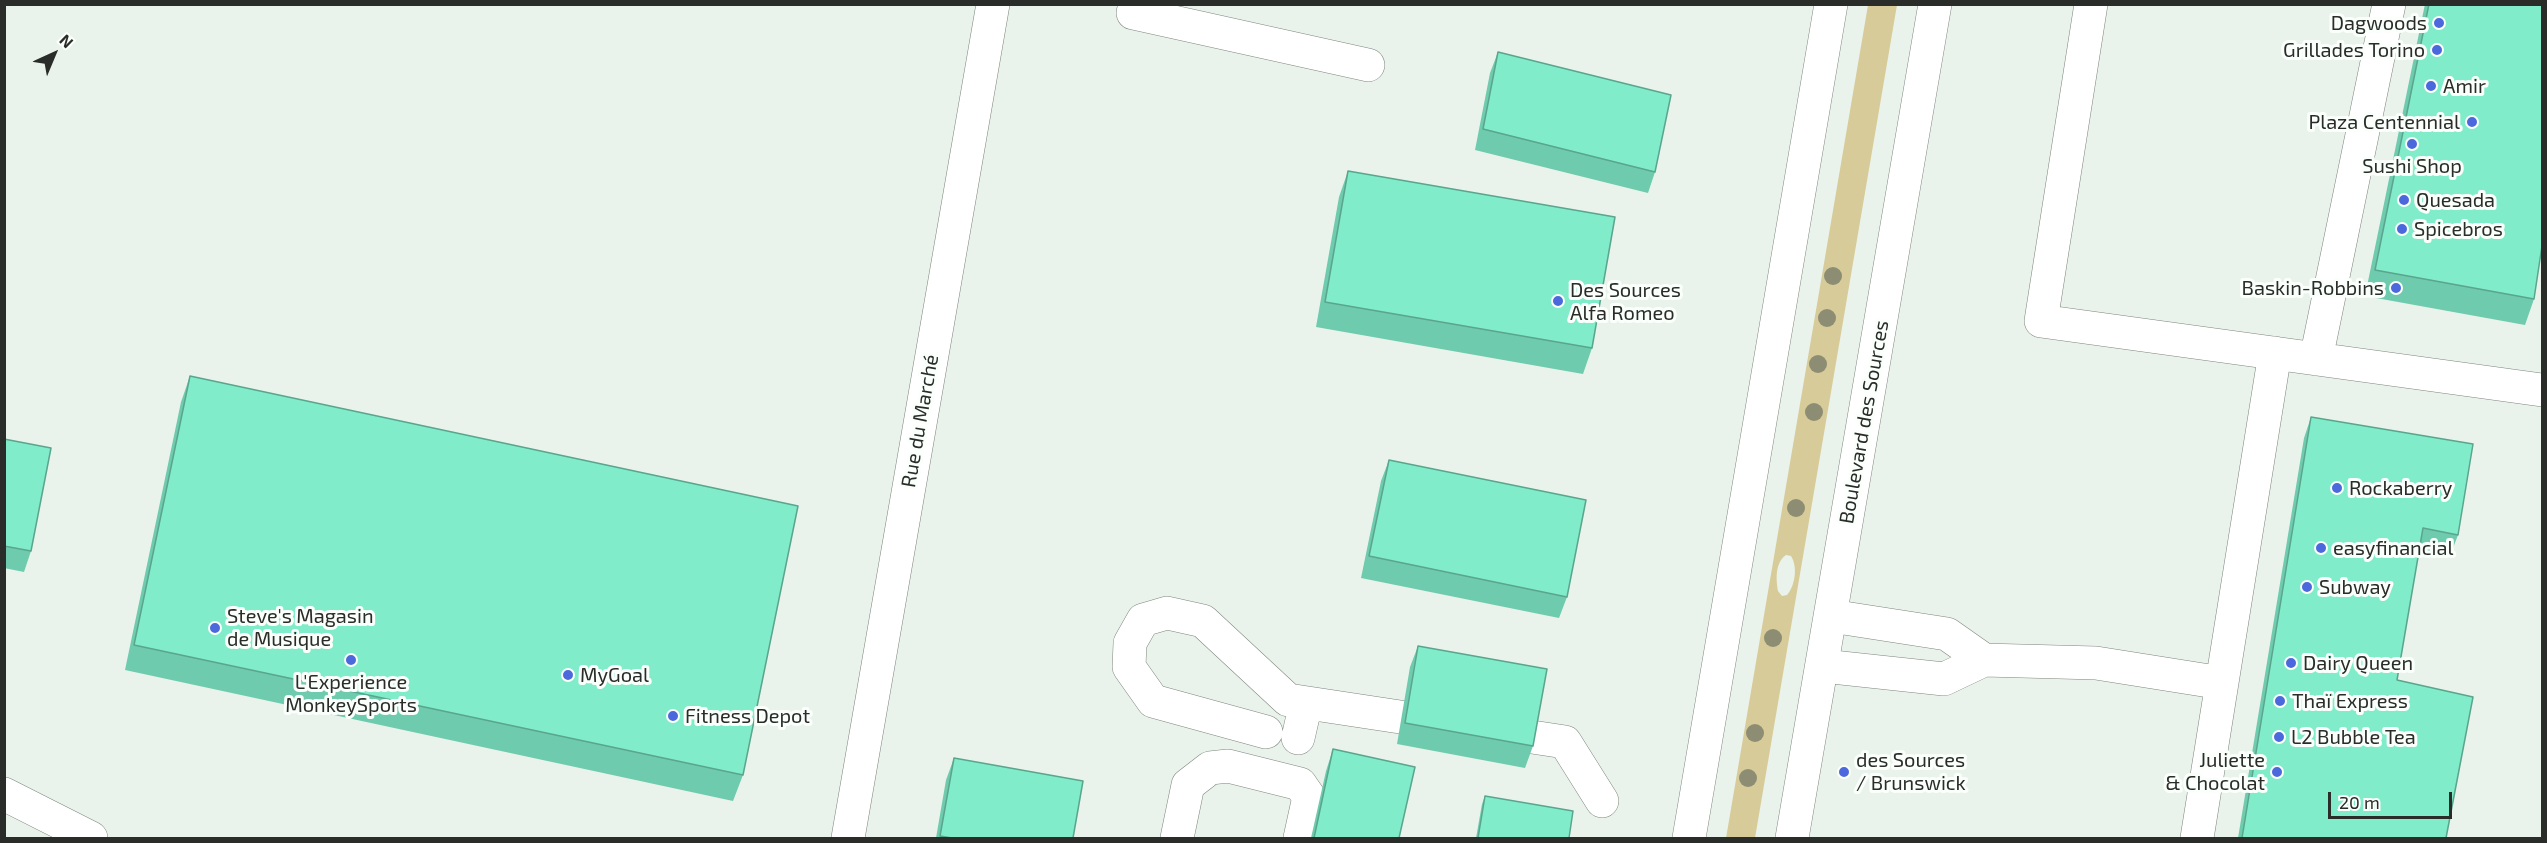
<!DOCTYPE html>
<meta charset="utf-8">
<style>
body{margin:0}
#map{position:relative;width:2547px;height:843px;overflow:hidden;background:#eaf3eb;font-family:"Exo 2",sans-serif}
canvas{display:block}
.frame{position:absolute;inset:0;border:6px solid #292c29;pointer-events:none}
.north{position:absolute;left:24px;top:24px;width:60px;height:60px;-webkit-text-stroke:4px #fbfffb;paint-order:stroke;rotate:44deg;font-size:16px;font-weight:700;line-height:24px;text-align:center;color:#292c29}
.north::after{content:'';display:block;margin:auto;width:21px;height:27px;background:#292c29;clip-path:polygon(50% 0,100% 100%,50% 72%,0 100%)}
.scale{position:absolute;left:2328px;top:792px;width:124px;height:27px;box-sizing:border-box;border:3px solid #292c29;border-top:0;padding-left:8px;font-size:18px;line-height:21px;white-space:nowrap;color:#292c29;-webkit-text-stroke:4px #fbfffb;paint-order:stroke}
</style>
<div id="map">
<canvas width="2547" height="843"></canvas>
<div class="frame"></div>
<div class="north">N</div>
<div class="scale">20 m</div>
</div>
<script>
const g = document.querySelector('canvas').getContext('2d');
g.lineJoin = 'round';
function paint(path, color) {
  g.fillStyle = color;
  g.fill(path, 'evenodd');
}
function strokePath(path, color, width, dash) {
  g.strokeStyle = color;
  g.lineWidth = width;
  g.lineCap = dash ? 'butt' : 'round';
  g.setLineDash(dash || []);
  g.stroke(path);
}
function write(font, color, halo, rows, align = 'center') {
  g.font = font + ' "Exo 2",sans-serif';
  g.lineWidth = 6;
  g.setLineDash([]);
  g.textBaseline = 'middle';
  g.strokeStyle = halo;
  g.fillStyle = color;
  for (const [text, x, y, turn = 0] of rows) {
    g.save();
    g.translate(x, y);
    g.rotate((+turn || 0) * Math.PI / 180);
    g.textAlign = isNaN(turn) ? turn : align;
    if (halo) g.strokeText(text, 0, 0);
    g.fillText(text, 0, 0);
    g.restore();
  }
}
paint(new Path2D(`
 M1868 5H1897L1755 838H1726ZM1786 555 1791 556C1798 567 1795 586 1787 595L1782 596 1778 591C1776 579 1775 563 1786 555Z`), '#d7cc99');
const minor = new Path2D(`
 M1135 4 1133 13 1368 65
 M2091 4 2041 321 2542 390
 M2316 359 2389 4
 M1831 616 1947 634 1984 660
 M1823 666 1944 679 1984 660 2096 663 2222 683
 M1266 732 1153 701 1129 667 1130 643 1143 620 1167 613 1203 621 1288 700 1565 742 1602 801
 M1298 738 1306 703
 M4 794 91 838
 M848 838 993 4
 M1177 838 1188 785 1210 768 1228 766 1300 784 1309 797 1300 838
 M2197 838 2275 353`);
const major = new Path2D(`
 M1689 838 1831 4
 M1792 838 1935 4`);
strokePath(minor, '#7e867e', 34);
strokePath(major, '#7e867e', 34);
strokePath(minor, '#fff', 33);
strokePath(major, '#fff', 33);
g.fillStyle = '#8d8d74';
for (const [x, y] of [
 [1833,276],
 [1827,318],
 [1818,364],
 [1814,412],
 [1796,508],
 [1773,638],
 [1755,733],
 [1748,778]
]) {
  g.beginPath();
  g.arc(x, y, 9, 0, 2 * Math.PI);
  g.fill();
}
paint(new Path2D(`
 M2425 4H2542L2534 299 2525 325 2365 296Z
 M1498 52 1655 172 1648 193 1475 150 1490 73Z
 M1348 171 1592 348 1583 374 1316 327 1339 197Z
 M190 376 743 775 733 801 125 670 181 402Z
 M2311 417 2458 535 2450 556 2419 550 2397 680 2446 838H2238L2304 438Z
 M4 439 31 551 24 572 4 568Z
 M1389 460 1567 597 1559 618 1361 578 1381 481Z
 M1418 646 1533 746 1525 768 1397 744 1410 667Z
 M1333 749 1399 838H1311L1326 771Z
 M954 758 1073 838H936L946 780Z
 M1485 796 1569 838H1476L1482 804Z`), '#6ecbae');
const building = new Path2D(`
 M2429 4H2542V246L2534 299 2375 270Z
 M1498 52 1671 95 1655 172 1483 129Z
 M1348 171 1615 217 1592 348 1325 302Z
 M190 376 798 506 743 775 134 645Z
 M2311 417 2473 444 2458 535 2423 528 2397 680 2473 697 2446 838H2242Z
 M4 439 51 448 31 551 4 546Z
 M1389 460 1586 500 1567 597 1369 556Z
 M1418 646 1547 669 1533 746 1405 723Z
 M1333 749 1415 767 1399 838H1314Z
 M954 758 1083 781 1073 838H952L940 836Z
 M1485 796 1573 811 1569 838H1478Z`);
paint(building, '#80ecca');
strokePath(building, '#5aa58d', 1.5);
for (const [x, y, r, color] of [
 [2439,23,6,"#4b69dd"],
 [2437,50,6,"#4b69dd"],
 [2431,86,6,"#4b69dd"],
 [2472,122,6,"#4b69dd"],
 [2412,144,6,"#4b69dd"],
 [2404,200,6,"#4b69dd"],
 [2402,229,6,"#4b69dd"],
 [2396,288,6,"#4b69dd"],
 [1558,301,6,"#4b69dd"],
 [2337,488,6,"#4b69dd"],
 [2321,548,6,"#4b69dd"],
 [2307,587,6,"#4b69dd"],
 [215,628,6,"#4b69dd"],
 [351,660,6,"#4b69dd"],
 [2291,663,6,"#4b69dd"],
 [568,675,6,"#4b69dd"],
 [2280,701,6,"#4b69dd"],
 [673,716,6,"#4b69dd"],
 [2279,737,6,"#4b69dd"],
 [1844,772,6,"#4b69dd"],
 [2277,772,6,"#4b69dd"]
]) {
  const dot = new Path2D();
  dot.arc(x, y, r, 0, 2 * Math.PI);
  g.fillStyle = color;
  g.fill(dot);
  strokePath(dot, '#fbfffb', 2);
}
write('20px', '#292c29', '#fbfffb', [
 ["Dagwoods",2427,23,"right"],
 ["Grillades Torino",2425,50,"right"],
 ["Amir",2443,86],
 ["Plaza Centennial",2460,122,"right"],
 ["Sushi Shop",2412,166,"center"],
 ["Quesada",2416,200],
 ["Spicebros",2414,229],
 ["Baskin-Robbins",2384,288,"right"],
 ["Des Sources",1570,290],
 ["Alfa Romeo",1570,313],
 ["Rockaberry",2349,488],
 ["easyfinancial",2333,548],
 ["Subway",2319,587],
 ["Steve's Magasin",227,616],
 ["de Musique",227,639],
 ["Dairy Queen",2303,663],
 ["MyGoal",580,675],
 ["L'Experience",351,682,"center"],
 ["MonkeySports",351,705,"center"],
 ["Thaï Express",2292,701],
 ["Fitness Depot",685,716],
 ["L2 Bubble Tea",2291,737],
 ["des Sources",1856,760],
 ["/ Brunswick",1856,783],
 ["Juliette",2265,760,"right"],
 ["& Chocolat",2265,783,"right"]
], 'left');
write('20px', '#292c29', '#fbfffb', [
 ["Rue du Marché",920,421,-80],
 ["Boulevard des Sources",1864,422,-80]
]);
</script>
